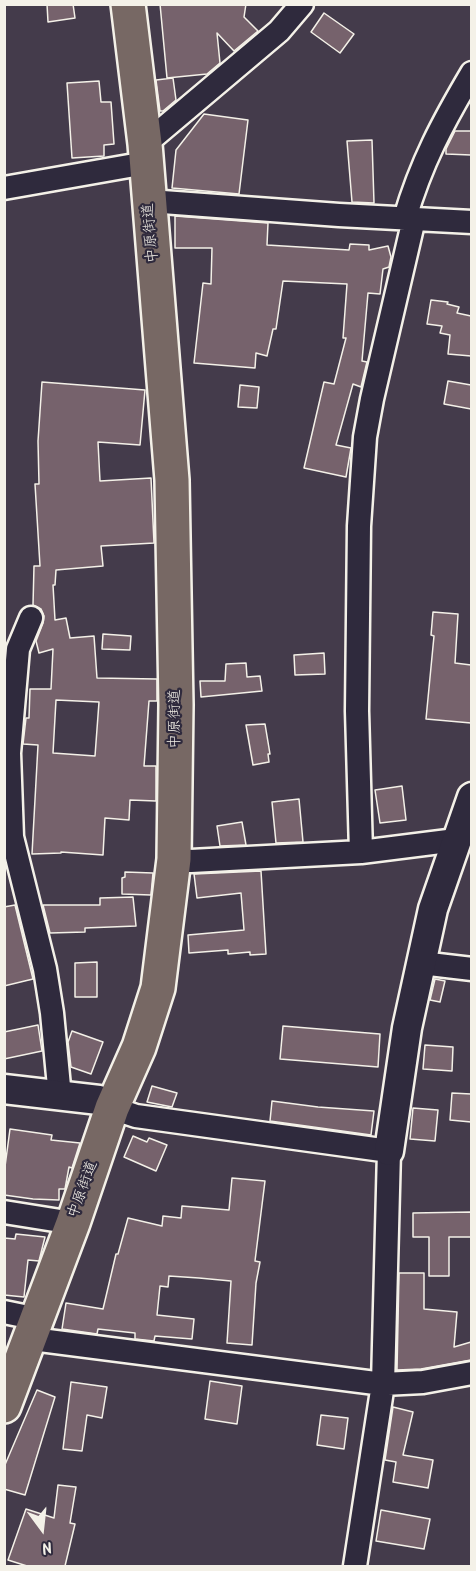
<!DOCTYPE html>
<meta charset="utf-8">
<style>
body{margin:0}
#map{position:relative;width:476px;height:1571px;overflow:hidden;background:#443b4b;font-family:Kalam,sans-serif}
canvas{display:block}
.frame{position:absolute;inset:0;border:6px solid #f4f1e8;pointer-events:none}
.north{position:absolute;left:12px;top:1499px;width:60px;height:60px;-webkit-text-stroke:4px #2f2a3d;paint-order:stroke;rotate:165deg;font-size:16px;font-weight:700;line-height:24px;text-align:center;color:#f4f1e8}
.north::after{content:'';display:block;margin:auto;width:21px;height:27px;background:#f4f1e8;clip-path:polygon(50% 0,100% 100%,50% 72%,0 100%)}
</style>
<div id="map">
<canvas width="476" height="1571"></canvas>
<div class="frame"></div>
<div class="north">N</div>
</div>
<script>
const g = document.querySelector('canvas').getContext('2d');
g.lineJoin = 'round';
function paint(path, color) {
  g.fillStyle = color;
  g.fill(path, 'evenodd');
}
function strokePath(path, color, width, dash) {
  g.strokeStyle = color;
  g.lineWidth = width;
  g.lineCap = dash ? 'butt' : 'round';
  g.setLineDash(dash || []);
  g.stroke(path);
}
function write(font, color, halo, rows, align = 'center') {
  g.font = font + ' Kalam,"Klee One",sans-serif';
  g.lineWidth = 4.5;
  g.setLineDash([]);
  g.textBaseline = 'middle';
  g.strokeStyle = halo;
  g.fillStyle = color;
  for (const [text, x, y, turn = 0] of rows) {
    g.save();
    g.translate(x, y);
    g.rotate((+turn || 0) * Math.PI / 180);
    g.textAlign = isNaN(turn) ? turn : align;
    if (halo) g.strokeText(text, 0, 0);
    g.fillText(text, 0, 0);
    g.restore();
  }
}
const building = new Path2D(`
 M47 4H73L75 18 48 22Z
 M160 4H246L244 17 258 31 234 51 217 33 220 63 207 74 167 78Z
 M324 13 354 34 340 53 311 32Z
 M173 78 176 100 163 111H160L156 80Z
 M99 81 101 102H111L114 144 104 145V156L72 158 67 83Z
 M204 114 248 120 239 194 172 188 176 150Z
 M455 131H471V155L446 154V149Z
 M372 140 374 203 352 202 347 141Z
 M175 216 268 223 267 245 349 250 350 244 369 245V250L388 246 391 257 389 267 383 269 380 294 368 293 362 361 367 362 361 387 353 384 336 445 351 448 346 477 304 468 324 382 334 384 346 338H343L347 284 283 281 276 329H273L267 356 256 353 255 368 194 363 203 283 211 284 212 248H175Z
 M431 300 448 302 447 304 459 307 457 313 471 316V356L448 354 450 335 440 333 442 326 427 324Z
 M448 381 471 385V409L444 404Z
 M42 382 145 390 140 445 98 442 100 481 151 478 154 543 101 546 103 566 56 570 55 585H53L55 620 66 618 70 638 94 636 97 678 157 679V701H149L144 766H156V801L130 800 129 820 105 818 103 855 61 852V853L32 854 38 745 23 744 26 718H29L30 689H51L53 649 39 653 36 641 43 623 44 616 41 609 33 605 34 566H40L35 484H39L38 441ZM56 700 99 702 95 756 53 753Z
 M240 385 259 387 257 408 238 407Z
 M433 612 458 614 455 663 471 665V723L426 719 434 636 431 635Z
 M103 634 131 636 130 650 102 649Z
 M324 653 325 674 295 675 294 655Z
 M246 663 247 677 260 676 262 691 201 697 200 681H225L226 664Z
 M265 724 270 754H268L269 762 253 765 246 725Z
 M402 786 406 820 380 823 375 790Z
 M299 799 303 842 276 843 272 802Z
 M242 822 246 845 220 846 217 826Z
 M261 871 266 954 250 955V952L228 954V950L189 953 188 935 244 930 241 893 197 898 194 874Z
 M125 872 153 873 151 895 122 894V878L125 877Z
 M133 897 136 926 85 928V932L50 933 43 905H100V898Z
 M15 905 33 979 4 986V907Z
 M97 962V997H75V963Z
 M435 979 445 981 440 1002 430 1000Z
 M38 1025 42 1051 4 1059V1032Z
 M283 1026 380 1034 378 1067 280 1059Z
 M72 1031 103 1042 91 1074 71 1067 68 1042Z
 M425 1045 453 1047 452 1071 423 1069Z
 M152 1086 177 1093 172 1107 147 1102Z
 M452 1093 471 1094V1122L450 1120Z
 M272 1101 318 1107 374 1111 371 1135 270 1121Z
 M413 1108 438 1110 435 1141 410 1139Z
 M10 1129 52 1135 51 1140 80 1143 72 1168 69 1167 65 1189H59V1200L33 1199 4 1195V1174Z
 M133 1136 147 1142 149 1138 167 1145 156 1171 124 1157Z
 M232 1178 265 1181 255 1261 260 1262 256 1283 252 1345 227 1343 231 1281 199 1278 169 1276 168 1287 160 1286 157 1315 194 1319 192 1339 155 1336 154 1341 135 1339V1333L98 1329 97 1334 62 1329 66 1303 103 1309 116 1254H118L128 1218 162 1226 163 1216 181 1218 182 1206 229 1210Z
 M471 1212V1237H449V1276H429V1237H413V1213Z
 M16 1234 45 1237 39 1261 28 1260 24 1297 4 1295V1238L15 1239Z
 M399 1273H424V1309L457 1312 454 1347 471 1342V1360L421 1369 397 1370Z
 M210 1381 242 1386 237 1424 205 1419Z
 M71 1382 107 1387 102 1418 87 1415 82 1451 63 1449Z
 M37 1390 55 1397 25 1495 4 1489V1467Z
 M393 1407 413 1412 403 1455 433 1460 428 1488 393 1482 396 1462 385 1460Z
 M321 1415 348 1418 344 1449 317 1445Z
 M58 1485 76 1487 70 1523 75 1524 65 1566H27L8 1560 26 1509 54 1518Z
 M381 1510 430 1519 424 1549 376 1541Z`);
paint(building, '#76626c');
strokePath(building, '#f4f1e8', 1.5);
const minor = new Path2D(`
 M145 144 279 31 302 4
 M4 188 146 163
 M149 201 339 215 472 222
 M405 218C421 163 443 122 472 73
 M31 618 18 649 9 753 12 837 45 969 52 1013 60 1097
 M361 852 357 711 358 617 359 526 365 437 372 399 414 219
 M174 859 191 861 361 852 456 840
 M421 963 472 969
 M112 1108 136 1116 389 1151 383 1384 355 1566
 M4 1212 73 1223
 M4 1312 38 1319
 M31 1337 40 1340 383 1384 423 1382 472 1373`);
const tertiary = new Path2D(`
 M4 1089 99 1100 112 1108
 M389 1151 407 1028 433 909 472 797`);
const primary = new Path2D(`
 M4 1406 73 1223 112 1108 139 1047 158 988 174 859 176 705 172 480 145 144 128 4`);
strokePath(minor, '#f4f1e8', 27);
strokePath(tertiary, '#f4f1e8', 33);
strokePath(primary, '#f4f1e8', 38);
strokePath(minor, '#2f2a3d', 22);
strokePath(tertiary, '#2f2a3d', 28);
strokePath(primary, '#776864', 33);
write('15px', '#f4f1e8', '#2f2a3d', [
 ["中原街道",152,233,-95],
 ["中原街道",176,719,-90],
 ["中原街道",84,1190,-70]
]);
</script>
